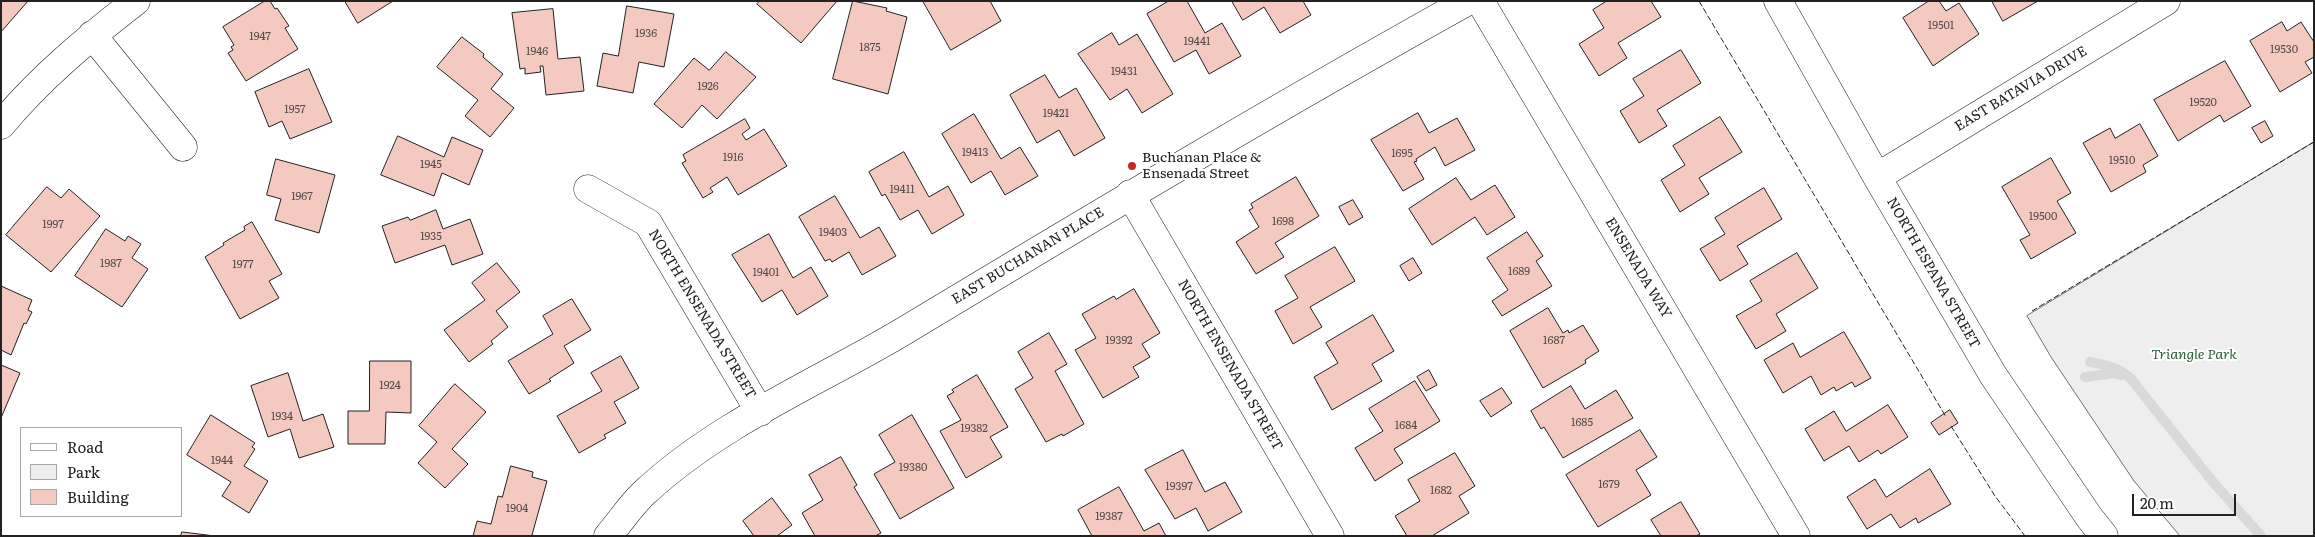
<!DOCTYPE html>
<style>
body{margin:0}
#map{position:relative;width:2315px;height:537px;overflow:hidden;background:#fff;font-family:Literata,serif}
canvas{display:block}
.frame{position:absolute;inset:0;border:2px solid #222;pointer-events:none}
.legend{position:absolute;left:20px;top:427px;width:162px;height:90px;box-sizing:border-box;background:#fff;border:1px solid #a7a7a7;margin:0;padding:6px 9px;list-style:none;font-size:15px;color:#222}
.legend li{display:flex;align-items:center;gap:10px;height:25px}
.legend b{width:25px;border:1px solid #a7a7a7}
.scale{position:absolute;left:2132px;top:494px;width:104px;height:22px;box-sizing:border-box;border:2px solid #222;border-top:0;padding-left:6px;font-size:15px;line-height:18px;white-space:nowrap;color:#222;-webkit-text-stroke:4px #fff;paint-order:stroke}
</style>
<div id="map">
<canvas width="2315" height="537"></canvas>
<div class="frame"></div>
<ul class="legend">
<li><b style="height:6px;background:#fff"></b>Road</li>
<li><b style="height:14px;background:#eee"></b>Park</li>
<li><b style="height:14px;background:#f3c9c0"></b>Building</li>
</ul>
<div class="scale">20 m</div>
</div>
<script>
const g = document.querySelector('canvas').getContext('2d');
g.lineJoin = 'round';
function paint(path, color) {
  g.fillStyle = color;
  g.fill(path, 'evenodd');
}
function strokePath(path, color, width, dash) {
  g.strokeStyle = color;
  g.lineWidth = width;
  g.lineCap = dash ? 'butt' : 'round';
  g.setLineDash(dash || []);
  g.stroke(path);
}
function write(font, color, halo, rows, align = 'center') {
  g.font = font + ' Literata,serif';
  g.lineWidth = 4;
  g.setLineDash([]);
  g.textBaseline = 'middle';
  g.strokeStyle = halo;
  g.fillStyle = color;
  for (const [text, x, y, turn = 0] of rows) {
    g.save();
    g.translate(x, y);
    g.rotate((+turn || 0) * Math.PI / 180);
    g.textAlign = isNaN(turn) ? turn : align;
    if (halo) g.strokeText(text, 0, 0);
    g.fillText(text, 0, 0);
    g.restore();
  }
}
const green = new Path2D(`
 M2314 142V536H2180L2134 481 2051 357 2027 316Z`);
paint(green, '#eee');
strokePath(green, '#6f6f6f', 1);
strokePath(new Path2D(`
 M2090 362C2105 365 2119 367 2131 379L2213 482 2261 536
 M2085 377 2114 373 2121 375`), '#d9d9d9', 10);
const building = new Path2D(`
 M1 1H28L1 32Z
 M265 1H270L275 9 277 8 289 26 285 28 298 49 246 81 228 53 233 50 231 47 234 45 223 27Z
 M345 1H393L358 23Z
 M760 1H837L801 43 757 4Z
 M853 1 887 8 886 11 907 17 888 94 833 79Z
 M923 1H990L1001 21 951 50Z
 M1169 1H1187L1205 33 1222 23 1241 56 1209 74 1196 50 1174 62 1147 14Z
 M1232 1H1303L1311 15 1280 33 1264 7 1243 20Z
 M1607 1H1651L1661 17 1618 43 1627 58 1599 76 1579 44 1604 28 1593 10Z
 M1929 1H1939L1946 11 1959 3 1979 34 1933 66 1903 18Z
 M1992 1H2038L2003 21Z
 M627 6 674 14 664 67 639 62 633 93 597 86 603 53 618 56Z
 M553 9 558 59 580 57 584 91 546 95 543 66H540L541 72 525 74V68L520 69 512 13Z
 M2282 22 2287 31 2301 22 2314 42V57L2305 62 2312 73 2280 92 2250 41Z
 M1112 33 1119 45 1137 34 1173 94 1142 113 1127 89 1110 100 1078 54Z
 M462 37 484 54 483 57 503 74 491 89 514 108 490 137 465 116 478 100 437 67Z
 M1681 50 1701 83 1657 110 1667 126 1639 143 1620 111 1644 96 1633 79Z
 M726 52 756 77 717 119 702 105 682 128 654 104 694 58 709 70Z
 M2225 61 2251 106 2224 122 2220 115 2178 141 2154 100Z
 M309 69 332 122 290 139 282 121 269 127 255 92Z
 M1045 75 1059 98 1076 88 1105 138 1074 156 1059 130 1037 143 1010 95Z
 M1418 113 1429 133 1457 118 1475 150 1445 166 1435 147 1416 159 1417 161 1414 162 1424 179 1403 191 1371 140Z
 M974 114 1001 159 1020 147 1038 176 1005 195 991 171 971 183 942 134Z
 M1720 117 1742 152 1699 178 1709 194 1680 212 1661 180 1685 165 1673 146Z
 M745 119 750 128 742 134 746 140 764 129 787 166 738 195 727 177 710 188 713 192 703 198 682 163 686 161 683 155Z
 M2265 121 2273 136 2261 143 2252 128Z
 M2140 124 2158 156 2143 165 2146 172 2111 192 2083 143 2110 128 2115 138Z
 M398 136 444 157 452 137 483 150 469 185 442 173 434 196 381 175Z
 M904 152 929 197 948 186 964 215 932 234 918 210 900 220 885 194 882 196 869 172Z
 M2051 158 2071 193 2057 201 2076 233 2031 259 2020 240 2030 235 2002 187Z
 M276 159 335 175 319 233 275 220 281 199 267 195Z
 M1296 177 1319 216 1275 243 1284 257 1256 274 1236 242 1259 227 1249 210 1253 208 1251 204Z
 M1456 178 1471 200 1495 185 1515 217 1487 235 1475 217 1432 245 1409 209Z
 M47 187 61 198 69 189 100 216 51 272 6 235Z
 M1764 188 1782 219 1737 246 1748 264 1720 281 1700 249 1725 234 1715 218Z
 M835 196 860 238 879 227 896 256 862 275 849 252 832 262 830 259 825 261 799 217Z
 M1353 200 1363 217 1349 225 1339 207Z
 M436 210 443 229 470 219 483 254 452 265 445 245 395 263 382 226 408 217 410 220Z
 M252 222 282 274 269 281 279 298 240 319 205 257 224 245 223 243 245 230 244 227Z
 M106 229 125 241 128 236 141 244 132 258 148 269 122 307 75 276Z
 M1527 232 1543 256 1536 261 1552 286 1502 316 1492 301 1508 290 1487 258Z
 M769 234 793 278 811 267 828 296 797 315 782 290 762 302 732 255Z
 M1335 247 1355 281 1310 307 1322 327 1293 344 1275 311 1298 298 1285 276Z
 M1797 253 1818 288 1776 314 1786 331 1756 349 1736 316 1762 301 1750 281Z
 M1413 258 1422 273 1409 281 1400 266Z
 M497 263 520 292 496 311 508 327 491 341 493 344 469 362 444 330 485 300 472 283Z
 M1 286 32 300 28 310 32 312 26 324 24 323 11 355 1 350Z
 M1134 289 1160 333 1142 344 1150 357 1133 367 1139 377 1103 398 1075 350 1096 338 1082 314 1114 296 1116 299Z
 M572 299 591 330 564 346 574 363 549 379 551 381 529 394 508 361 553 334 543 316Z
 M1548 308 1563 333 1568 330 1569 333 1583 325 1599 351 1585 360 1586 363 1543 388 1510 331Z
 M1373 315 1394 351 1372 364 1382 381 1332 410 1314 377 1338 363 1326 343Z
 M1844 332 1871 378 1855 387 1852 382 1836 391 1834 387 1821 395 1811 376 1783 393 1764 360 1793 343 1800 357Z
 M1049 333 1067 364 1055 371 1084 424 1063 436 1062 434 1046 442 1015 389 1033 378 1018 352Z
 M621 356 639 388 614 402 626 423 604 435 606 438 579 453 557 416 602 391 591 373Z
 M370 361H411V413L386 412 385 444H348V411H369Z
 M1 365 20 373 1 418Z
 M1429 370 1437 385 1426 391 1417 377Z
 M288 373 303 421 323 414 334 447 299 458 290 429 268 437 251 386Z
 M977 375 1008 427 990 437 1002 457 966 478 940 431 961 420 947 396 954 392 952 390Z
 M1415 381 1440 421 1394 449 1403 463 1375 481 1355 448 1383 431 1369 409Z
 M455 384 486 412 452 449 468 464 445 488 418 463 437 442 419 426Z
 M1571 386 1585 409 1616 390 1633 418 1563 458 1544 427 1541 429 1531 411Z
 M1502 388 1512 403 1491 417 1480 401Z
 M1888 405 1908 437 1881 454 1878 450 1859 462 1849 446 1824 461 1805 429 1834 411 1846 431Z
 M1950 410 1958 423 1939 435 1931 423Z
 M211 415 255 443 252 447 255 449 244 466 268 481 249 513 222 496 231 482 187 455Z
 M912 415 954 488 900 519 874 474 895 462 879 435Z
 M1640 430 1657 457 1636 470 1651 495 1598 527 1566 475Z
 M1183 450 1205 492 1225 482 1242 512 1208 531 1196 508 1175 519 1145 470Z
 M1455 453 1475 486 1459 496 1469 513 1432 536H1407L1395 516 1420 501 1408 480Z
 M841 457 857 485 854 487 881 533 875 536H815L802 513 823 500 809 475Z
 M511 466 533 472 532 477 547 481 532 535 536 536H473L477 521 491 524 498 496 502 497Z
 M1930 469 1951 504 1918 523 1916 518 1900 528 1891 514 1867 529 1847 497 1875 479 1886 497Z
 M1119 487 1144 531 1159 523 1166 536H1092L1078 510Z
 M772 498 792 525 777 536H754L743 521Z
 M1681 502 1700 534 1696 536H1661L1651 520Z
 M182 532 215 536H181Z`);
paint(building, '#f3c9c0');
strokePath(building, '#222', 1);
const minor = new Path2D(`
 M1480 1 1796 536
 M1778 1 1877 177 1993 375 2089 517 2104 536
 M92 35 183 147
 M1 125C40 78 87 39 136 1
 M1877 177 2166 1
 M588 189 648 223 760 412
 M1130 194 1330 536
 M608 536C620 522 631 505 644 493 719 423 817 383 904 331 1090 219 1277 107 1468 1`);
strokePath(minor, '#222', 29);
strokePath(minor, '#fff', 28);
strokePath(new Path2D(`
 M1699 1 1946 417
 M2032 311 2314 142
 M1951 426 1995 496 2025 536`), '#222', 1, [6, 2.5]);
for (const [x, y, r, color] of [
 [1132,166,5,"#c62828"]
]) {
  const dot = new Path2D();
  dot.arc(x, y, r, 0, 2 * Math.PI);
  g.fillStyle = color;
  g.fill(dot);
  strokePath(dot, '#fff', 2);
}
write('11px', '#564c4a', null, [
 ["19501",1941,26],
 ["1936",646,34],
 ["1947",260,37],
 ["19441",1197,42],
 ["1875",870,48],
 ["19530",2284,50],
 ["1946",537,52],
 ["19431",1124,72],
 ["1926",708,87],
 ["19520",2203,103],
 ["1957",295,110],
 ["19421",1056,114],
 ["19413",975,153],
 ["1695",1402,154],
 ["1916",733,158],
 ["19510",2122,161],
 ["1945",431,165],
 ["19411",902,190],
 ["1967",302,197],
 ["19500",2043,217],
 ["1698",1283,222],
 ["1997",53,225],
 ["19403",833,233],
 ["1935",431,237],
 ["1987",111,264],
 ["1977",243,265],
 ["1689",1519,272],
 ["19401",766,273],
 ["19392",1119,341],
 ["1687",1554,341],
 ["1924",390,386],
 ["1934",282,417],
 ["1685",1582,423],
 ["1684",1406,426],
 ["19382",974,429],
 ["1944",222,461],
 ["19380",913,468],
 ["1679",1609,485],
 ["19397",1179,487],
 ["1682",1441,491],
 ["1904",517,509],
 ["19387",1109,517]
]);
write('14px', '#222', '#fff', [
 ["EAST BATAVIA DRIVE",2021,89,-31],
 ["EAST BUCHANAN PLACE",1028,256,-31],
 ["ENSENADA WAY",1638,268,59],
 ["NORTH ESPANA STREET",1933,273,60],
 ["NORTH ENSENADA STREET",702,314,59],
 ["NORTH ENSENADA STREET",1230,365,60]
]);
write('14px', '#222', '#fff', [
 ["Buchanan Place &",1142,158],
 ["Ensenada Street",1142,174]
], 'left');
write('italic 14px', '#2f5e38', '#fff', [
 ["Triangle Park",2194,355]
]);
</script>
